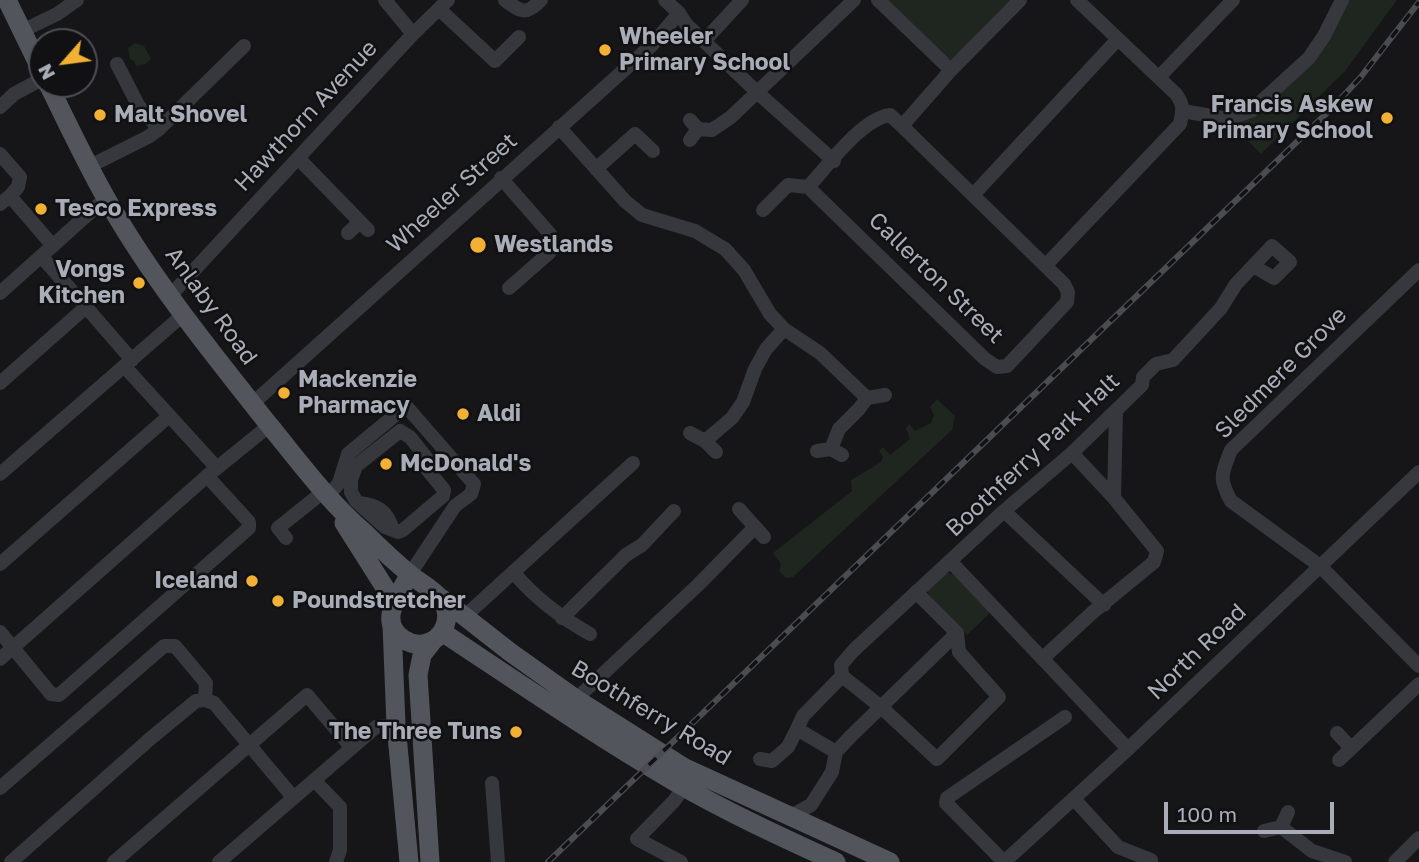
<!DOCTYPE html>
<style>
body{margin:0}
#map{position:relative;width:1419px;height:862px;overflow:hidden;background:#161618;font-family:"Golos Text",sans-serif}
canvas{display:block}
.north{position:absolute;left:28px;top:28px;width:70px;height:70px;box-sizing:border-box;background:#111113;border:2px solid #4d4f55;border-radius:50%;rotate:242deg;font-size:19px;font-weight:700;line-height:28px;text-align:center;color:#a8adb8}
.north::after{content:'';display:block;margin:auto;width:24px;height:32px;background:#f2b134;clip-path:polygon(50% 0,100% 100%,50% 72%,0 100%)}
.scale{position:absolute;left:1164px;top:802px;width:170px;height:32px;box-sizing:border-box;border:4px solid #a8adb8;border-top:0;padding-left:9px;font-size:21px;line-height:24px;white-space:nowrap;color:#a8adb8;-webkit-text-stroke:5px #111113;paint-order:stroke}
</style>
<div id="map">
<canvas width="1419" height="862"></canvas>
<div class="north">N</div>
<div class="scale">100 m</div>
</div>
<script>
const g = document.querySelector('canvas').getContext('2d');
g.lineJoin = 'round';
function paint(path, color) {
  g.fillStyle = color;
  g.fill(path, 'evenodd');
}
function strokePath(path, color, width, dash) {
  g.strokeStyle = color;
  g.lineWidth = width;
  g.lineCap = dash ? 'butt' : 'round';
  g.setLineDash(dash || []);
  g.stroke(path);
}
function write(font, color, halo, rows, align = 'center') {
  g.font = font + ' "Golos Text",sans-serif';
  g.lineWidth = 5;
  g.setLineDash([]);
  g.textBaseline = 'middle';
  g.strokeStyle = halo;
  g.fillStyle = color;
  for (const [text, x, y, turn = 0] of rows) {
    g.save();
    g.translate(x, y);
    g.rotate((+turn || 0) * Math.PI / 180);
    g.textAlign = isNaN(turn) ? turn : align;
    if (halo) g.strokeText(text, 0, 0);
    g.fillText(text, 0, 0);
    g.restore();
  }
}
paint(new Path2D(`
 M885 0H1010L954 59H950Z
 M1347 0H1397L1345 71 1261 154 1232 125 1255 115Z
 M135 43 144 46 151 59 145 64 136 66 134 61 130 59 128 48Z
 M937 399 955 416 952 430 793 577 786 578 779 571 781 564 773 553 852 491 851 480 881 462 883 457 879 451 883 447 890 455 910 439 906 428 909 424 915 431 931 423 934 415 930 407Z
 M945 573 953 574 991 612 967 635 929 595 927 588Z`), '#1e261f');
strokePath(new Path2D(`
 M385 0 413 34
 M505 0C521 12 526 16 541 0
 M665 0 679 13 686 24 758 93 834 161
 M878 0 951 70 1020 0
 M439 9 495 61 519 37
 M22 31 57 14 77 0
 M705 40 742 0
 M117 64 138 105 159 129
 M1159 77 1233 0
 M0 107 14 94 42 79
 M1183 111 1228 119 1251 111 1309 58 1324 36 1342 0
 M690 120 698 129 712 130 731 117 854 0
 M559 127 625 201 642 215 695 231 725 249 744 270 770 314 784 329 820 353 867 398 885 395
 M690 140 698 129
 M0 154 20 177 18 187 10 196
 M298 158 368 230
 M90 166 148 137 159 129 244 46
 M596 169 635 134 653 151
 M501 178 550 234C553 242 554 246 549 253L509 288
 M808 187C828 166 861 119 890 115L902 126 951 70
 M973 195 1118 39
 M0 204 10 196 53 246
 M763 210 788 185 808 187 985 359 997 367 1007 366 1067 302 1068 292 1064 284 902 126
 M348 233 360 222
 M41 256 86 307
 M1046 265 1180 124C1183 110 1184 105 1176 94L1077 0
 M1419 270 1231 450C1222 473 1218 478 1231 501L1320 566 1419 666
 M0 293 106 198
 M170 296 413 34 448 0
 M125 367 217 468
 M0 383 86 307 132 360
 M252 404 652 45 679 13
 M690 433 705 441 716 452
 M705 441 732 418 743 402 755 369 766 349 784 329
 M831 449 839 429 859 409 867 398
 M817 451 831 449 842 455
 M432 465 410 437 400 431 356 466 351 480V492L356 501 385 527 398 532 403 530 443 496 444 490 427 469 446 452
 M0 474 184 314
 M327 497 339 483 348 454 406 406 474 484 471 494 455 506 410 574
 M1114 498 1116 411
 M359 503C378 505 387 511 393 530
 M739 509 764 537
 M1004 511 1104 605
 M286 538 278 528 323 492
 M951 562 1128 749
 M0 564 169 416
 M514 573C536 599 560 617 590 634
 M464 617 633 463
 M562 618 626 555 642 545 674 511
 M0 632 51 694 59 695 249 528V522L207 476
 M1043 658 1093 612 1154 562 1157 551 1114 498 1072 453
 M0 659 207 476 270 425
 M842 676 881 707 937 759 999 697 959 652 957 633
 M570 707 576 699 698 585 755 527
 M1337 733 1351 748
 M836 752 797 729 803 716 842 676 841 665 854 650 1004 511 1072 453 1142 385 1143 377 1156 364 1173 360 1221 308 1236 284 1253 266 1274 278 1290 262 1272 246 1253 266
 M760 759 772 761 788 747 797 729
 M1339 760 1419 684
 M314 780 340 807V850L336 862
 M492 783 498 862
 M0 788 164 646H175L206 683 205 700
 M1074 799 1118 847 1151 860
 M789 817 811 805 832 772 836 752 850 737 957 633 916 592
 M1281 827 1312 851 1345 862
 M1264 831 1281 827 1288 812
 M11 862 151 738 196 701 205 700 214 703 293 797
 M114 862 307 695 352 748
 M219 862 376 727 396 725
 M681 862 637 839 674 801 684 787
 M1004 862 1128 749 1419 472
 M1004 862 946 803 947 798 1065 717
 M1395 862 1419 838`), '#37383d', 14);
strokePath(new Path2D(`
 M7 0 42 72
 M48 84C67 122 85 161 106 198 152 279 212 353 270 426 301 464 328 501 365 533 380 548 396 563 412 576 421 583 434 590 441 599 453 616 445 640 423 644 416 645 409 643 403 639 377 622 399 594 410 574
 M344 523 394 602
 M441 598 510 652 576 699 685 768 890 862
 M392 625 396 725 409 862
 M442 632C519 683 595 735 675 782 727 812 781 837 836 862
 M430 862 418 675 422 655 433 641`), '#53555c', 19);
const rail = new Path2D(`
 M548 862 1330 110 1360 78 1419 2`);
strokePath(rail, '#4a4c52', 6);
strokePath(rail, '#111113', 3.5, [10]);
for (const [x, y, r, color] of [
 [605,50,7,"#f2b134"],
 [100,115,7,"#f2b134"],
 [1387,118,7,"#f2b134"],
 [41,209,7,"#f2b134"],
 [478,245,9,"#f2b134"],
 [139,283,7,"#f2b134"],
 [284,393,7,"#f2b134"],
 [463,414,7,"#f2b134"],
 [386,464,7,"#f2b134"],
 [252,581,7,"#f2b134"],
 [278,601,7,"#f2b134"],
 [516,732,7,"#f2b134"]
]) {
  const dot = new Path2D();
  dot.arc(x, y, r, 0, 2 * Math.PI);
  g.fillStyle = color;
  g.fill(dot);
  strokePath(dot, '#111113', 2.5);
}
write('bold 23px', '#a8adb8', '#111113', [
 ["Wheeler",619,37],
 ["Primary School",619,63],
 ["Francis Askew",1373,105,"right"],
 ["Primary School",1373,131,"right"],
 ["Malt Shovel",114,115],
 ["Tesco Express",55,209],
 ["Westlands",494,245],
 ["Vongs",125,270,"right"],
 ["Kitchen",125,296,"right"],
 ["Mackenzie",298,380],
 ["Pharmacy",298,406],
 ["Aldi",477,414],
 ["McDonald's",400,464],
 ["Iceland",238,581,"right"],
 ["Poundstretcher",292,601],
 ["The Three Tuns",502,732,"right"]
], 'left');
write('23px', '#a8adb8', '#111113', [
 ["Hawthorn Avenue",306,116,-47],
 ["Wheeler Street",452,193,-42],
 ["Callerton Street",936,278,44],
 ["Anlaby Road",211,306,54],
 ["Sledmere Grove",1281,373,-45],
 ["Boothferry Park Halt",1033,455,-43],
 ["North Road",1197,652,-44],
 ["Boothferry Road",651,713,31]
]);
</script>
